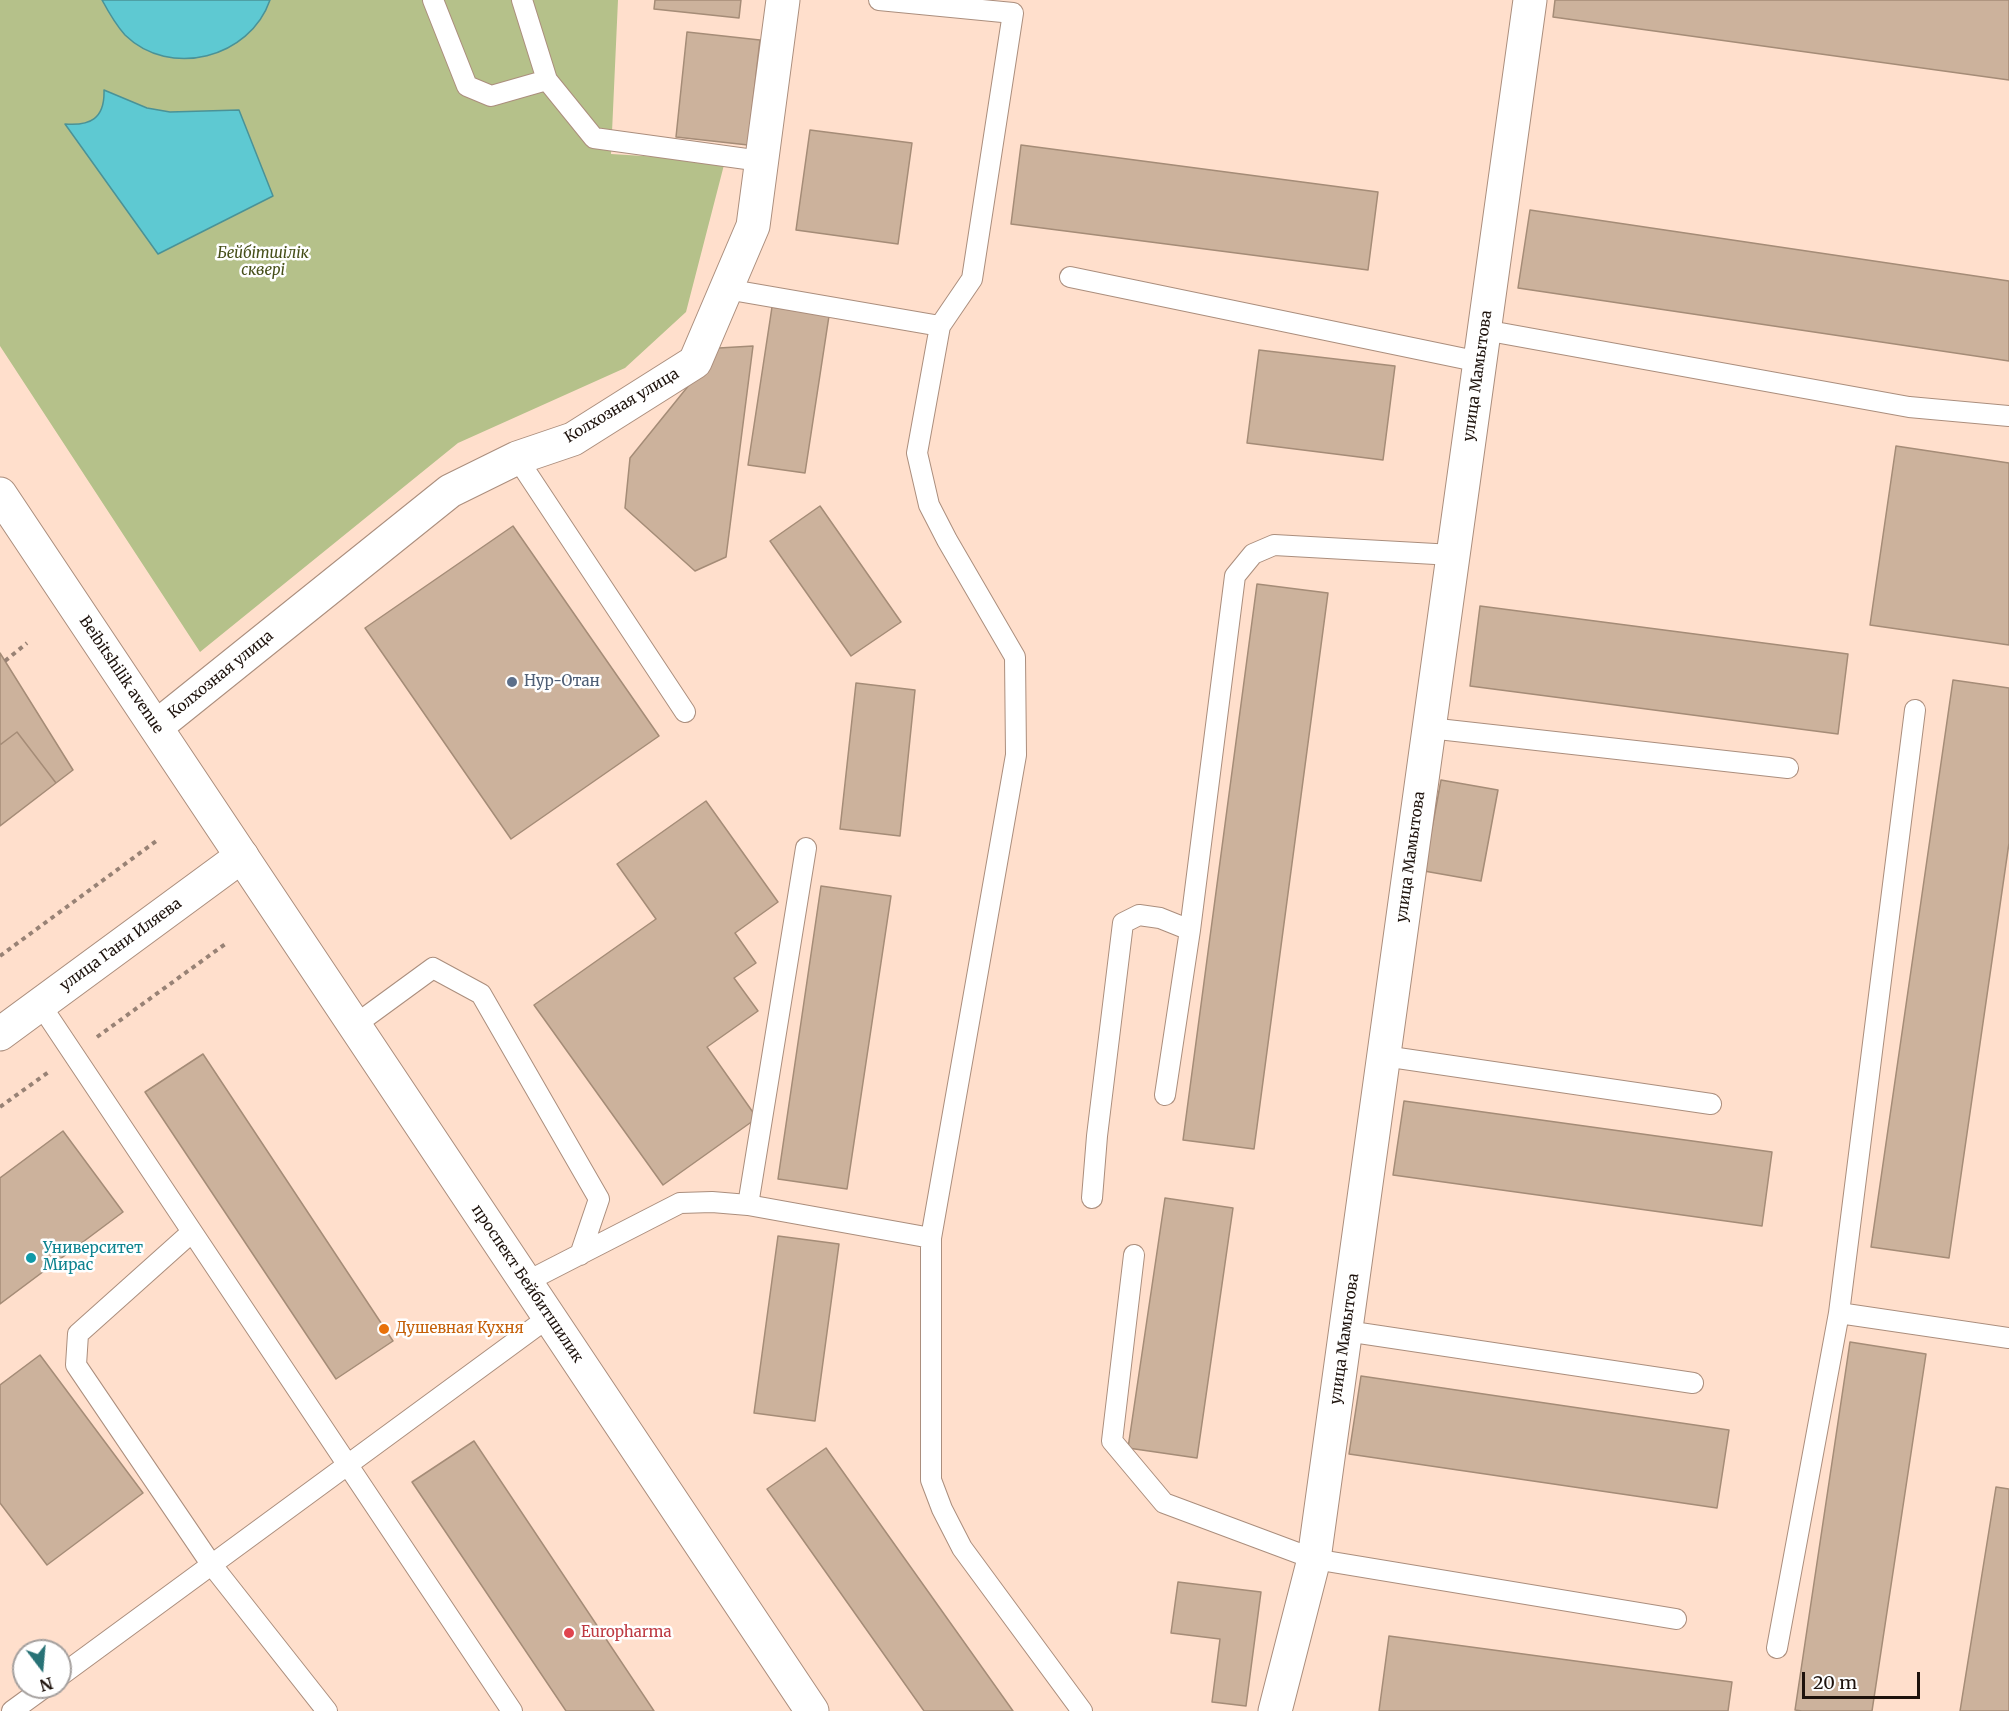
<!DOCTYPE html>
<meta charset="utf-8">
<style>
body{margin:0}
#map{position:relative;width:2009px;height:1711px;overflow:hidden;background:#ffdfcc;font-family:Merriweather,serif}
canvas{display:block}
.north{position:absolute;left:12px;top:1639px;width:60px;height:60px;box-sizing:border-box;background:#fff;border:2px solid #a5a09e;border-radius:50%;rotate:164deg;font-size:16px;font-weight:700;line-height:24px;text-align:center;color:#1d120c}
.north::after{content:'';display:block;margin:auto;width:21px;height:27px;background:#287276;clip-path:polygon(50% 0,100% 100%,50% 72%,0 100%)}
.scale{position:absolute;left:1802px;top:1672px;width:118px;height:27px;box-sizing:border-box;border:3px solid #1d120c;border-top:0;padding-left:8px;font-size:18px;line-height:21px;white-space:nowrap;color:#1d120c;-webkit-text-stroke:4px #fff;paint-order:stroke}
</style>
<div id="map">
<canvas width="2009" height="1711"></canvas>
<div class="north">N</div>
<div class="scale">20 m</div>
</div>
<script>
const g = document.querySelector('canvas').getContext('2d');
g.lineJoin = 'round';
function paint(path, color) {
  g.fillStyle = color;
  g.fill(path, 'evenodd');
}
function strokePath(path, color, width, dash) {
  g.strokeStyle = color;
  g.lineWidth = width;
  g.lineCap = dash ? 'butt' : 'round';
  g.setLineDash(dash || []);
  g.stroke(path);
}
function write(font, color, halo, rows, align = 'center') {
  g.font = font + ' Merriweather,serif';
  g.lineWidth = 5;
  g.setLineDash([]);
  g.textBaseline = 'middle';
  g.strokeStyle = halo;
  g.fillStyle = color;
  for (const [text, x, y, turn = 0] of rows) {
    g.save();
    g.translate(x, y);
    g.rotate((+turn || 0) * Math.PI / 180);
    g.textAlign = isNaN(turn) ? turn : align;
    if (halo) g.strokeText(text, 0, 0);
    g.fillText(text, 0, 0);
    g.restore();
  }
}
paint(new Path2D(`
 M0 0H618L611 154 725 161 686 312 625 368 458 443 200 652 0 346Z`), '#b5c18a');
const water = new Path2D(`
 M102 0H270C250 58 170 79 125 35 115 24 109 13 102 0Z
 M104 90 147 108 170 112 239 110 273 196 158 254 65 124C90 126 105 119 104 90Z`);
paint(water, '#5ec9d2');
strokePath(water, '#4a9297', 1.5);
const building = new Path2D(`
 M655 0H741L739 18 654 9Z
 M1555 0H2009V80L1553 17Z
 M687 32 760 40 748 145 676 137Z
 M810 130 912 143 898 244 796 230Z
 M1021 145 1378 192 1368 270 1011 224Z
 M1530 210 2009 281V361L1518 288Z
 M772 307 829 316 805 473 748 465Z
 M753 346 726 557 695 571 625 508 630 458 719 348Z
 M1259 350 1395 366 1383 460 1247 443Z
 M1896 446 2009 463V645L1870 625Z
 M820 506 901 622 851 656 770 541Z
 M513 526 659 736 511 839 365 628Z
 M1257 584 1328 593 1254 1149 1183 1140Z
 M1480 606 1848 654 1838 734 1470 686Z
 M0 653 73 770 56 783 17 732 0 745Z
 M1953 680 2009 688V843L1949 1258 1871 1247Z
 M856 683 915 690 900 836 840 829Z
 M17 732 56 783 0 826V745Z
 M1441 780 1498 790 1481 881 1424 871Z
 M706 801 778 902 735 933 756 963 734 978 758 1011 707 1047 757 1118 663 1185 534 1005 656 919 617 864Z
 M821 886 891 896 847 1189 778 1179Z
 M203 1054 393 1341 336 1379 145 1092Z
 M1404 1101 1772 1152 1762 1226 1393 1175Z
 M63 1131 123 1212 0 1304V1178Z
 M1165 1198 1233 1208 1197 1458 1128 1448Z
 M778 1236 839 1244 815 1421 754 1413Z
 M1850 1342 1926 1354 1872 1711H1802L1795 1710Z
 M40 1355 143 1493 47 1565 0 1503V1385Z
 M1361 1376 1729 1430 1717 1508 1349 1454Z
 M474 1441 654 1711H566L412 1482Z
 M826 1448 1013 1711H924L767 1489Z
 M1996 1487 2009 1489V1711H1960Z
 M1178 1582 1261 1592 1246 1706 1212 1702 1220 1639 1171 1633Z
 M1389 1636 1732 1682 1728 1711H1379Z`);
paint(building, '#ccb29c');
strokePath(building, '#a58c77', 1.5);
const service = new Path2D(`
 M433 0 467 86 491 96 547 80
 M522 0 547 80 594 138 761 161
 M879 0 1013 13 972 279 940 326 917 453 929 505 947 540 1015 657 1016 755 931 1238V1480L942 1509 962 1548 1082 1711
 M1070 277 1480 362
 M726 289 940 326
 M1484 330 1909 407 2009 416
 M517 458 685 712
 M1429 728 1788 768
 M40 1004 512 1711
 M355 1025 433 968 481 994 599 1199 580 1255
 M1384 1056 1711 1104
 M1165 1095 1190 930 1235 576 1253 554 1274 545 1453 555
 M1092 1198 1097 1136 1123 923 1139 915 1160 918 1190 930
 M748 1205 806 848
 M192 1232 78 1334 76 1365 211 1564 327 1711
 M1134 1255 1112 1441 1164 1503 1314 1559 1676 1619
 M526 1282 680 1203 712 1202 748 1205 931 1238
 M1839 1313 1915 710
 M1346 1331 1693 1383
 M1777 1648 1839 1313 2009 1338
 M60 1676 549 1317
 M12 1711 45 1687`);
const minor = new Path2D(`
 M156 727 450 491 517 458 573 439 695 362 753 226 783 0
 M1275 1711 1314 1559 1530 0`);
const tertiary = new Path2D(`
 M0 1034 242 856`);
const primary = new Path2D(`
 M0 494 812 1711`);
strokePath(service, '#ab8e7d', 22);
strokePath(minor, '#ab8e7d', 35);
strokePath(tertiary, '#ab8e7d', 35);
strokePath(primary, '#ab8e7d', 35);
strokePath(new Path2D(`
 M5 661 27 643
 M0 956 159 839
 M97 1037 228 942
 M0 1107 50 1071`), '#988275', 4, [4.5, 4.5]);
strokePath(service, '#fff', 20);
strokePath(minor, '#fff', 33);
strokePath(tertiary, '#fff', 33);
strokePath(primary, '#fff', 33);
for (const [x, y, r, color] of [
 [512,682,6,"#5c6f8a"],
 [31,1258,6,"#0f9aa8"],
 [384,1329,6,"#e8710a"],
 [569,1633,6,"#e0444e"]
]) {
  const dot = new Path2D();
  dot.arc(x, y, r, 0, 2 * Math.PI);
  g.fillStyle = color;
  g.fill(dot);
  strokePath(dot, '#fff', 2);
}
write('italic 15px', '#464f19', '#fff', [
 ["Бейбітшілік",263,254],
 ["сквері",263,271]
]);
write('15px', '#1d120c', '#fff', [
 ["улица Мамытова",1478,376,-82],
 ["Колхозная улица",622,406,-31],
 ["Beibitshilik avenue",121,675,56],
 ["Колхозная улица",221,675,-39],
 ["улица Мамытова",1411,857,-82],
 ["улица Гани Иляева",121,945,-36],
 ["проспект Бейбитшилик",527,1284,56],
 ["улица Мамытова",1345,1339,-82]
]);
write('15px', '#4e5e75', '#fff', [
 ["Нур-Отан",524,682]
], 'left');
write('15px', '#0d838f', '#fff', [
 ["Университет",43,1249],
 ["Мирас",43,1266]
], 'left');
write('15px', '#c56008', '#fff', [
 ["Душевная Кухня",396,1329]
], 'left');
write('15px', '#be3a42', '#fff', [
 ["Europharma",581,1633]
], 'left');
</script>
